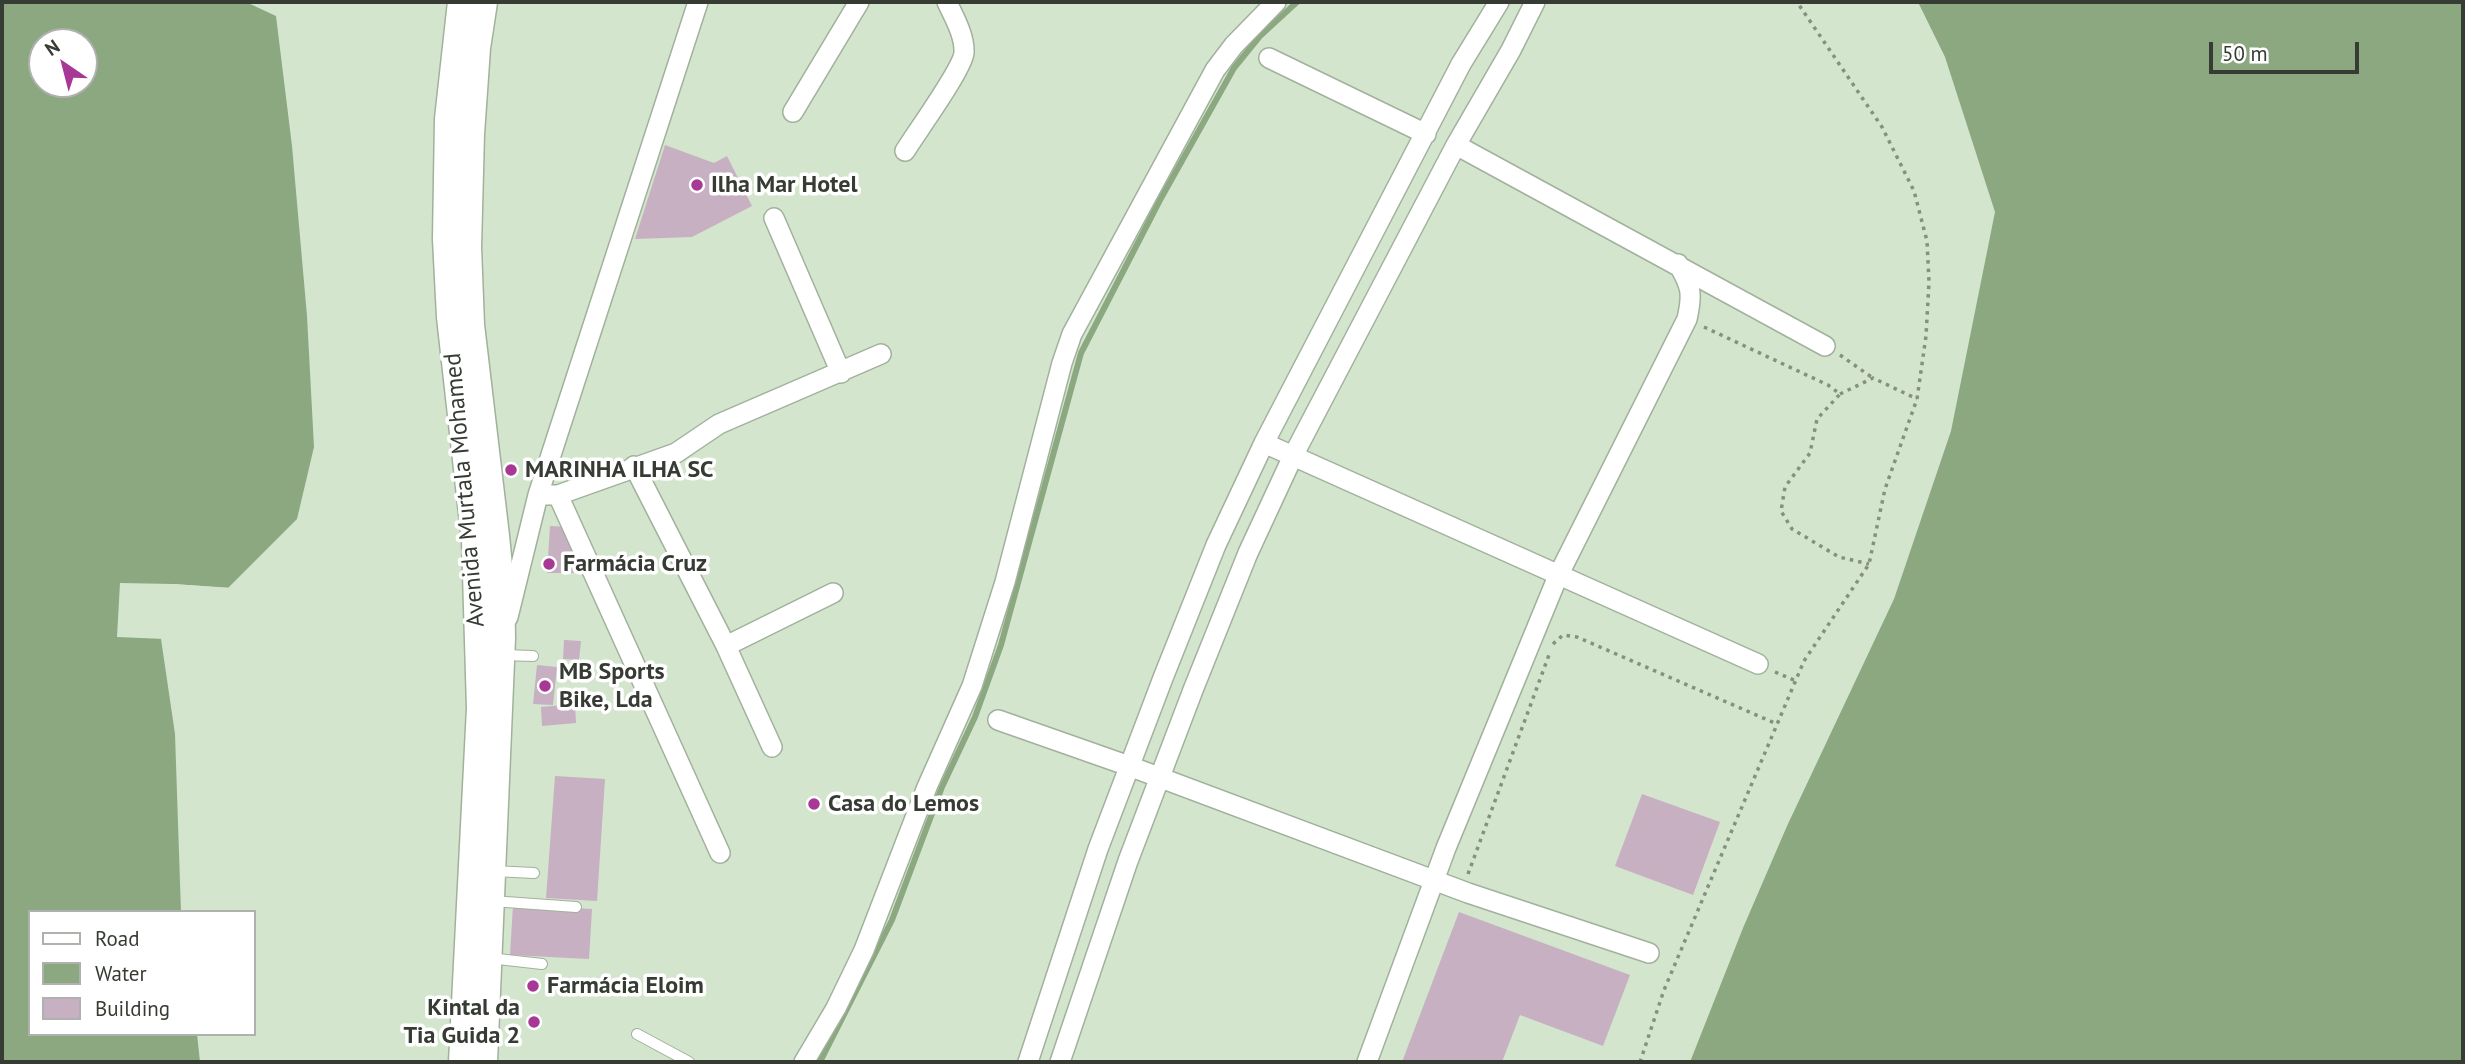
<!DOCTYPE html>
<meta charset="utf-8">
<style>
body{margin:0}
#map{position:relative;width:2465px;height:1064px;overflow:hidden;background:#d4e5ce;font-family:"PT Sans",sans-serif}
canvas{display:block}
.frame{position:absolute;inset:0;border:4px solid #363c33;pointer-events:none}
.legend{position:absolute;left:28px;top:910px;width:228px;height:126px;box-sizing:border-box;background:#fff;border:2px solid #afb1ad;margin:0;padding:9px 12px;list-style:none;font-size:21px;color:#363c33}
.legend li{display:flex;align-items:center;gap:14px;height:35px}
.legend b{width:35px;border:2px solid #afb1ad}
.north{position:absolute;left:28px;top:28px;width:70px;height:70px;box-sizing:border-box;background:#fff;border:2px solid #afb1ad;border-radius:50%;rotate:325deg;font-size:19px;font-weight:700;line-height:28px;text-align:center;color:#363c33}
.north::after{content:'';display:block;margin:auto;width:24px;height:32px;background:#a83895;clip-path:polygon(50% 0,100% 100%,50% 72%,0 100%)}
.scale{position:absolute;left:2209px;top:42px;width:150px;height:32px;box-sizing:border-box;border:4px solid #363c33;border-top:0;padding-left:9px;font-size:21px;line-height:24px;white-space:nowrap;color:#363c33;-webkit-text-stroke:5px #fff;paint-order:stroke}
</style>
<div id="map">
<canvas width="2465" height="1064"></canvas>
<div class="frame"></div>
<ul class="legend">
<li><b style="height:9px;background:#fff"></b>Road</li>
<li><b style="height:19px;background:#8ba881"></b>Water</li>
<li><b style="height:19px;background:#c7b0c1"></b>Building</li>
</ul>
<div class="north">N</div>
<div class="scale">50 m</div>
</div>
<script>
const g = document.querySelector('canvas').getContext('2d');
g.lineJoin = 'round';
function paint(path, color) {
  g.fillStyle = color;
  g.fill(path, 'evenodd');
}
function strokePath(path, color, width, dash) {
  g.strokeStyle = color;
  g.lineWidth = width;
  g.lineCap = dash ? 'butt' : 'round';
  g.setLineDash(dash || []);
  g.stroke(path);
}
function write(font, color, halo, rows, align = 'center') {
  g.font = font + ' "PT Sans",sans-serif';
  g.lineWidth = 7;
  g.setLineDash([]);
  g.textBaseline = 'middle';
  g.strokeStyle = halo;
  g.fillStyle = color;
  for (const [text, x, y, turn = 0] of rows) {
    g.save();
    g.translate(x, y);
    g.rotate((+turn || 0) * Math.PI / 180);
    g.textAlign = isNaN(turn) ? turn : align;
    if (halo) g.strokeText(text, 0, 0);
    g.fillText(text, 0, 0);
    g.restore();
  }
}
paint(new Path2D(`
 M2 2H246L276 16 292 146 307 316 314 447 297 519 228 588 173 584 161 639 175 734 181 912H30V1034H197L200 1062H2ZM42 42H84V84H42Z
 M1918 2H2463V1062H1690L1743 928 1787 826 1894 599 1951 431 1995 212 1945 57Z`), '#8ba881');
paint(new Path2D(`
 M120 583 173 584 233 588 228 591 176 588 165 639 117 637Z`), '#d4e5ce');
strokePath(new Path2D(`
 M820 1062 892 920 942 787 975 717 1001 645 1081 353 1160 200 1234 68 1260 36 1297 2`), '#8ba881', 6);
paint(new Path2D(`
 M665 145 714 163 727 156 752 206 692 237 635 239Z
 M550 526 568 527 574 573H547Z
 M564 640 581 641 579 660 563 659Z
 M537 665 557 667 553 705 533 704Z
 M575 704 576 723 542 726 541 707Z
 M555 776 605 779 597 901 546 898Z
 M1642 794 1720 822 1693 895 1615 866Z
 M513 905 592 909 589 959 510 955Z
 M1459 912 1630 975 1603 1046 1520 1015 1502 1062H1402Z`), '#c7b0c1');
const lane = new Path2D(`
 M502 655 533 656
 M493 871 534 873
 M492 901 576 907
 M489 958 542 964
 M637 1034 689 1062`);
const street = new Path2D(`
 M1269 58 1426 134
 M793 112 859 2
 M1456 145 1825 346
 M905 151C916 133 962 70 964 53 965 36 954 17 947 2
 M774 218 841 373
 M1264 443 1758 664
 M634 466 726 646 772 747
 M545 495H558L676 453 719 424 881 354
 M558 495 720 853
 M508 617 538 495 698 2
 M726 646 833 593
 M998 720 1129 766 1468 893 1649 953
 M804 1062 836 1008 864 950 927 787 972 686 1005 582 1062 363 1072 334 1215 70 1234 45 1276 2
 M1028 1062 1098 849 1163 678 1216 545 1264 443 1461 64 1499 2
 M1060 1062 1128 861 1193 690 1248 553 1293 456 1456 145 1511 50 1535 2
 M1367 1062 1446 848 1558 576 1687 319C1693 293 1691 286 1678 264`);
const secondary = new Path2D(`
 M461 2 448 119 446 239 450 317 475 540 480 708 462 1062
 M484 2 477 48 471 134 468 247 471 325 496 536 501 586 502 638 484 1062`);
strokePath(lane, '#a1b19c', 12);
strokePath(street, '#a1b19c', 22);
strokePath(secondary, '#a1b19c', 29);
strokePath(new Path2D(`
 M1704 327 1828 385 1840 394 1817 419 1810 453 1785 487 1781 511 1792 529 1839 557 1869 564
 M1840 355 1873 378
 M1840 394 1873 378 1917 399
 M1553 644 1563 635 1577 637 1777 724
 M1775 672 1796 681
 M1468 874 1549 655
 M1640 1062 1664 990 1804 661 1869 564 1885 489 1917 399 1926 336 1929 282 1927 241 1914 191 1882 127 1797 2`), '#859080', 3.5, [3.5, 5]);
strokePath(lane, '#fff', 10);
strokePath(street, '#fff', 19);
strokePath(secondary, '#fff', 26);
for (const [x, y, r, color] of [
 [697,185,7,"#a83895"],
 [511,470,7,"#a83895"],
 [549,564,7,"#a83895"],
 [545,686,7,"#a83895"],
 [814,804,7,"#a83895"],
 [533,986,7,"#a83895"],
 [534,1022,7,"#a83895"]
]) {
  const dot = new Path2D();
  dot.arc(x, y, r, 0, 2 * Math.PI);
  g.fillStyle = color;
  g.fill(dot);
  strokePath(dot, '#fff', 2.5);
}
write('bold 24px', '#363c33', '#fff', [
 ["Ilha Mar Hotel",711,185],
 ["MARINHA ILHA SC",525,470],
 ["Farmácia Cruz",563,564],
 ["MB Sports",559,672],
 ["Bike, Lda",559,700],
 ["Casa do Lemos",828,804],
 ["Farmácia Eloim",547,986],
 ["Kintal da",520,1008,"right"],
 ["Tia Guida 2",520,1036,"right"]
], 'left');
write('24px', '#363c33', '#fff', [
 ["Avenida Murtala Mohamed",465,490,-95]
]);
</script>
